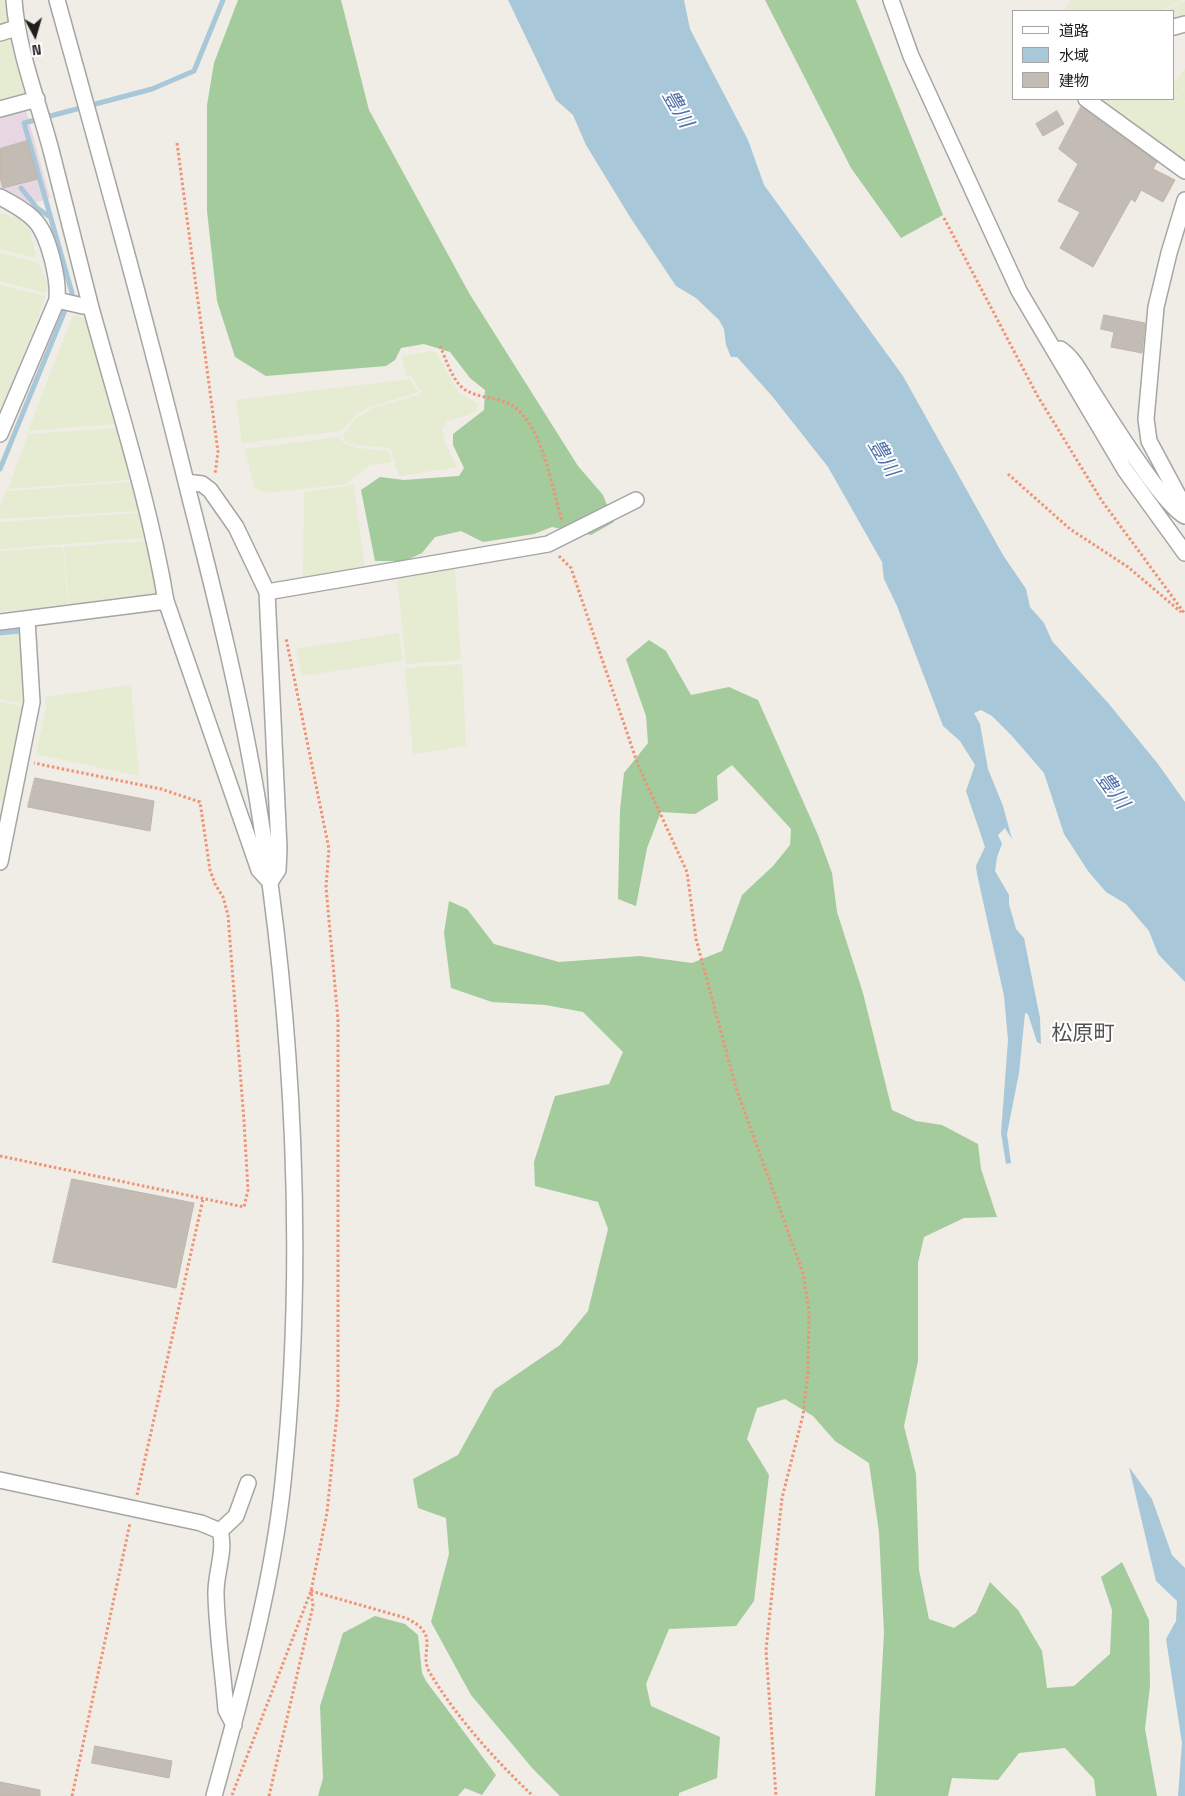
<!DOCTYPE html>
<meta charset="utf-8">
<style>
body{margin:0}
#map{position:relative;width:1185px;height:1796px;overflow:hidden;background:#efede5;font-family:"Space Grotesk","Noto Sans JP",sans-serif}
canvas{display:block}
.legend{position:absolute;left:1012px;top:10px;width:162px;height:90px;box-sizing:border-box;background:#fff;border:1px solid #a5a5a5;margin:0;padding:6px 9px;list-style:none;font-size:15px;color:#1e1e1e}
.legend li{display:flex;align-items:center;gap:10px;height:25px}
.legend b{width:25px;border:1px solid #a5a5a5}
.north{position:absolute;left:10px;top:10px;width:50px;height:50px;-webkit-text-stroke:4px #fff;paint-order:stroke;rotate:174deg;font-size:14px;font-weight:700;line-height:20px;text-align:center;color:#1e1e1e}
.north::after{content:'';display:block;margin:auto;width:18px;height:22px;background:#1e1e1e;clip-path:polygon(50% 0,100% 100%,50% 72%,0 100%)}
</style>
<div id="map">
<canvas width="1185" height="1796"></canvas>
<ul class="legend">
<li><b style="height:6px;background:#fff"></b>道路</li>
<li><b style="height:14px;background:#a8c7d9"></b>水域</li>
<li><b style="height:14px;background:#c3bcb5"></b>建物</li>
</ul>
<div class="north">N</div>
</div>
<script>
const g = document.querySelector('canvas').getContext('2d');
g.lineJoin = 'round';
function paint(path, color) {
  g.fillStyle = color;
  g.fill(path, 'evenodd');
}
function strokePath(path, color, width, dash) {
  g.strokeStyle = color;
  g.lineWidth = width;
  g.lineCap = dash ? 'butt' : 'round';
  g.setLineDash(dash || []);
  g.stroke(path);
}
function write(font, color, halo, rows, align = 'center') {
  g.font = font + ' "Space Grotesk","Noto Sans JP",sans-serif';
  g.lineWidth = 4;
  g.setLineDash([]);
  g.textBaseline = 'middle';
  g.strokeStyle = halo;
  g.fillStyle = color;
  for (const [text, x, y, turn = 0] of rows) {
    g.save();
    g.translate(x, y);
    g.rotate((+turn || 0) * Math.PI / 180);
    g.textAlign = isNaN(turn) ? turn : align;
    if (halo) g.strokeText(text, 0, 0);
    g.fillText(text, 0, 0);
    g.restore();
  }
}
paint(new Path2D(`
 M26 110 50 198 34 203 7 196 0 188V117Z`), '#e7d7e2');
paint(new Path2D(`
 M0 0H10L11 22 0 26Z
 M1072 0H1182L1159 11H1063Z
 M1185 1V21L1174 25V11H1164Z
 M12 35 28 92 0 100V39Z
 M1185 69V102L1174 91V82Z
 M1174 93 1185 103V164L1096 99H1174Z
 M0 213 24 219 29 226 36 258 0 249Z
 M0 253 38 262 48 285 45 293 0 281Z
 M0 285 46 296 0 416Z
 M73 315 87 318 114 424 28 431Z
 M432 351 436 353 459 393 477 403V409L469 415 447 421 442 429 446 445 457 467 399 476 390 448 354 445 346 442 343 436 353 421 372 408 422 394 411 376H406L402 356Z
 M410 379 418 392 370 407 358 413 341 431 242 443 236 400Z
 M116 428 130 480 8 489 28 434Z
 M339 437 344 443 357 448 389 451 392 462 370 465 346 484 266 493 254 488 245 449Z
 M131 482 138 511 0 519V507L6 491Z
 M354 485 365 569 303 579 304 492Z
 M139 513 144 538 0 549V522Z
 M146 541 156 593 69 605 64 547Z
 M63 547 68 605 0 612V551Z
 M455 568 461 660 406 664 397 577Z
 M399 633 402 661 302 676 296 649Z
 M22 634 25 704 0 699V637Z
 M462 664 466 746 413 754 405 668Z
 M131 685 139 776 36 754 46 708 45 697Z
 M0 702 26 707 5 802 0 801Z`), '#e6ecd1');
paint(new Path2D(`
 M238 0H341L369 110 469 293 578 466 603 495 614 522 591 535 552 527 534 534 483 542 461 531 435 537 422 553 405 561H375L361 490 380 477 404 480 459 476 464 468 453 445V434L484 410 485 390 470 378 450 352 424 344 401 348 395 360 386 366 266 376 235 357 217 301 207 211V105L214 63Z
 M765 0H856L943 215 901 238 851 168Z
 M649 640 666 651 691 695 729 687 758 700 818 835 832 873 837 912 863 993 892 1110 916 1121 942 1125 978 1144 981 1169 997 1217 964 1218 924 1237 918 1263V1361L904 1426 916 1474 919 1570 929 1619 954 1628 976 1613 990 1582 1018 1610 1042 1651 1047 1688 1074 1686 1110 1654 1112 1610 1101 1577 1122 1562 1149 1620 1150 1686 1145 1729 1157 1796H1096L1094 1779 1065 1748 1019 1753 998 1780 952 1778 948 1796H875L884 1633 879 1532 869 1463 835 1441 813 1416 785 1399 757 1408 747 1439 769 1475 754 1601 736 1626 669 1629 646 1684 651 1706 720 1737 717 1778 679 1793V1796H560L533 1769 471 1695 431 1622 449 1554 446 1518 418 1508 413 1479 458 1455 494 1390 560 1345 588 1311 608 1229 598 1202 535 1186 534 1162 555 1096 609 1084 623 1052 583 1012 546 1005 492 1002 451 988 444 933 449 901 467 909 494 944 559 962 640 956 692 963 722 951 742 895 773 866 790 845 791 829 732 765 717 776 718 800 695 814 661 812 647 848 636 906 618 899 620 810 624 773 648 743 646 716 626 659Z
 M375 1616 405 1624 418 1635 422 1673 426 1681 496 1775 482 1795 465 1788 458 1796H318L323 1778 320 1706 343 1633Z`), '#a3cb9c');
paint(new Path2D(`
 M508 0H684L690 29 748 140 764 185 903 376 1003 555 1026 589 1030 607 1044 623 1052 641 1109 704 1158 764 1185 802V982L1158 954 1149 931 1126 904 1106 892 1088 871 1064 834 1044 773 1012 736 992 716 981 710 974 713 980 724 988 769 1003 806 1012 839 1005 828 998 835 1002 844 997 857 995 871 1009 895V904L1016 929 1024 938 1040 1018 1041 1044 1037 1042 1028 1014 1025 1013 1019 1073 1007 1134 1011 1163 1006 1164 1001 1133 1008 1040 1004 996 977 874 976 866 985 847 966 791 975 765 960 741 943 726 897 606 884 579 882 562 828 467 772 396 737 357H731L726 345 724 329 719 320 696 298 676 286 630 217 586 145 573 115 556 100Z
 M1129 1467 1152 1499 1172 1555 1185 1568V1796H1178L1182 1743 1166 1639 1176 1621 1177 1601 1156 1581Z`), '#a8c7d9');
strokePath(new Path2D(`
 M21 188 37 208 50 217
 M0 469 72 293 24 123 152 89 194 71 223 0
 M0 633 21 631`), '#a8c7d9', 5);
const building = new Path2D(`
 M1081 107 1157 162 1153 169 1175 180 1163 202 1141 190 1135 202 1131 199 1093 267 1060 248 1080 212 1058 201 1078 164 1059 149Z
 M1057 111 1064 124 1043 136 1036 124Z
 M27 141 38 179 3 188 0 177V149Z
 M1104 315 1145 323 1142 353 1111 347 1114 332 1101 329Z
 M35 778 154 801 150 831 28 807Z
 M72 1179 194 1203 176 1288 53 1262Z
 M95 1746 172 1761 169 1778 92 1763Z
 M0 1782 40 1790V1796H0Z`);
paint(building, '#c3bcb5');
strokePath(building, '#bfb6a8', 1);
const street = new Path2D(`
 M14 0C18 53 39 103 52 154 65 204 77 254 90 304 117 403 149 500 166 601L259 870 270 882 278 870 279 848 267 592 236 527 210 490 202 484 186 482
 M57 0C103 166 149 331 190 498 216 599 241 700 258 803 294 1022 306 1261 283 1482 272 1588 242 1693 214 1796
 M891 0 911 56 1019 291 1125 470 1185 553
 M1174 27 1185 24
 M0 33 16 28
 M1086 99 1185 171
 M0 109 37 99
 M0 197C36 216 43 223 53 262 56 276 58 286 57 300L0 434
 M1185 200 1169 253 1156 307 1146 419 1149 441 1185 508
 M57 300 83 306 90 304
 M1060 349C1073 357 1082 375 1090 388 1106 413 1163 506 1185 516
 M267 592 548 544 636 500
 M0 622 166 601
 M0 862 32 702 27 620
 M0 1480 201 1523 220 1531
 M234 1725 226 1710C223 1672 217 1634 216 1595 215 1574 226 1551 220 1531L236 1516 248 1483`);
strokePath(street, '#a5a5a5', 18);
strokePath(new Path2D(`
 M177 143 218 452 215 474
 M944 218 1037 395 1102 501 1185 614
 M440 346C446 359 452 380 464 389 480 400 502 396 517 409 544 433 552 488 562 521
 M1008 474 1070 529 1128 567 1181 612
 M559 556 571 568 638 765 687 872 696 939 736 1088 803 1273 809 1311 808 1373 803 1415 782 1498 766 1650 776 1796
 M0 1156 244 1207 248 1190 244 1121 228 915 223 897 215 884 210 870 200 802 161 789 34 763
 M137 1495 203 1199
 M232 1795 311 1591 327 1513 338 1403V1020L326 887 329 849 286 638
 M72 1796 130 1523
 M269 1796 313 1606 311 1591 406 1618C443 1636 417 1651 430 1673 457 1718 495 1760 533 1796`), '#f19274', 3, [2.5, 2.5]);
strokePath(street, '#fff', 15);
write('italic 20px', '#5170a8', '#fff', [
 ["豊川",677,109,60],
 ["豊川",883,458,59],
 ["豊川",1112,791,54]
]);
write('21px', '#515151', '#fff', [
 ["松原町",1083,1034]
]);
</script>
